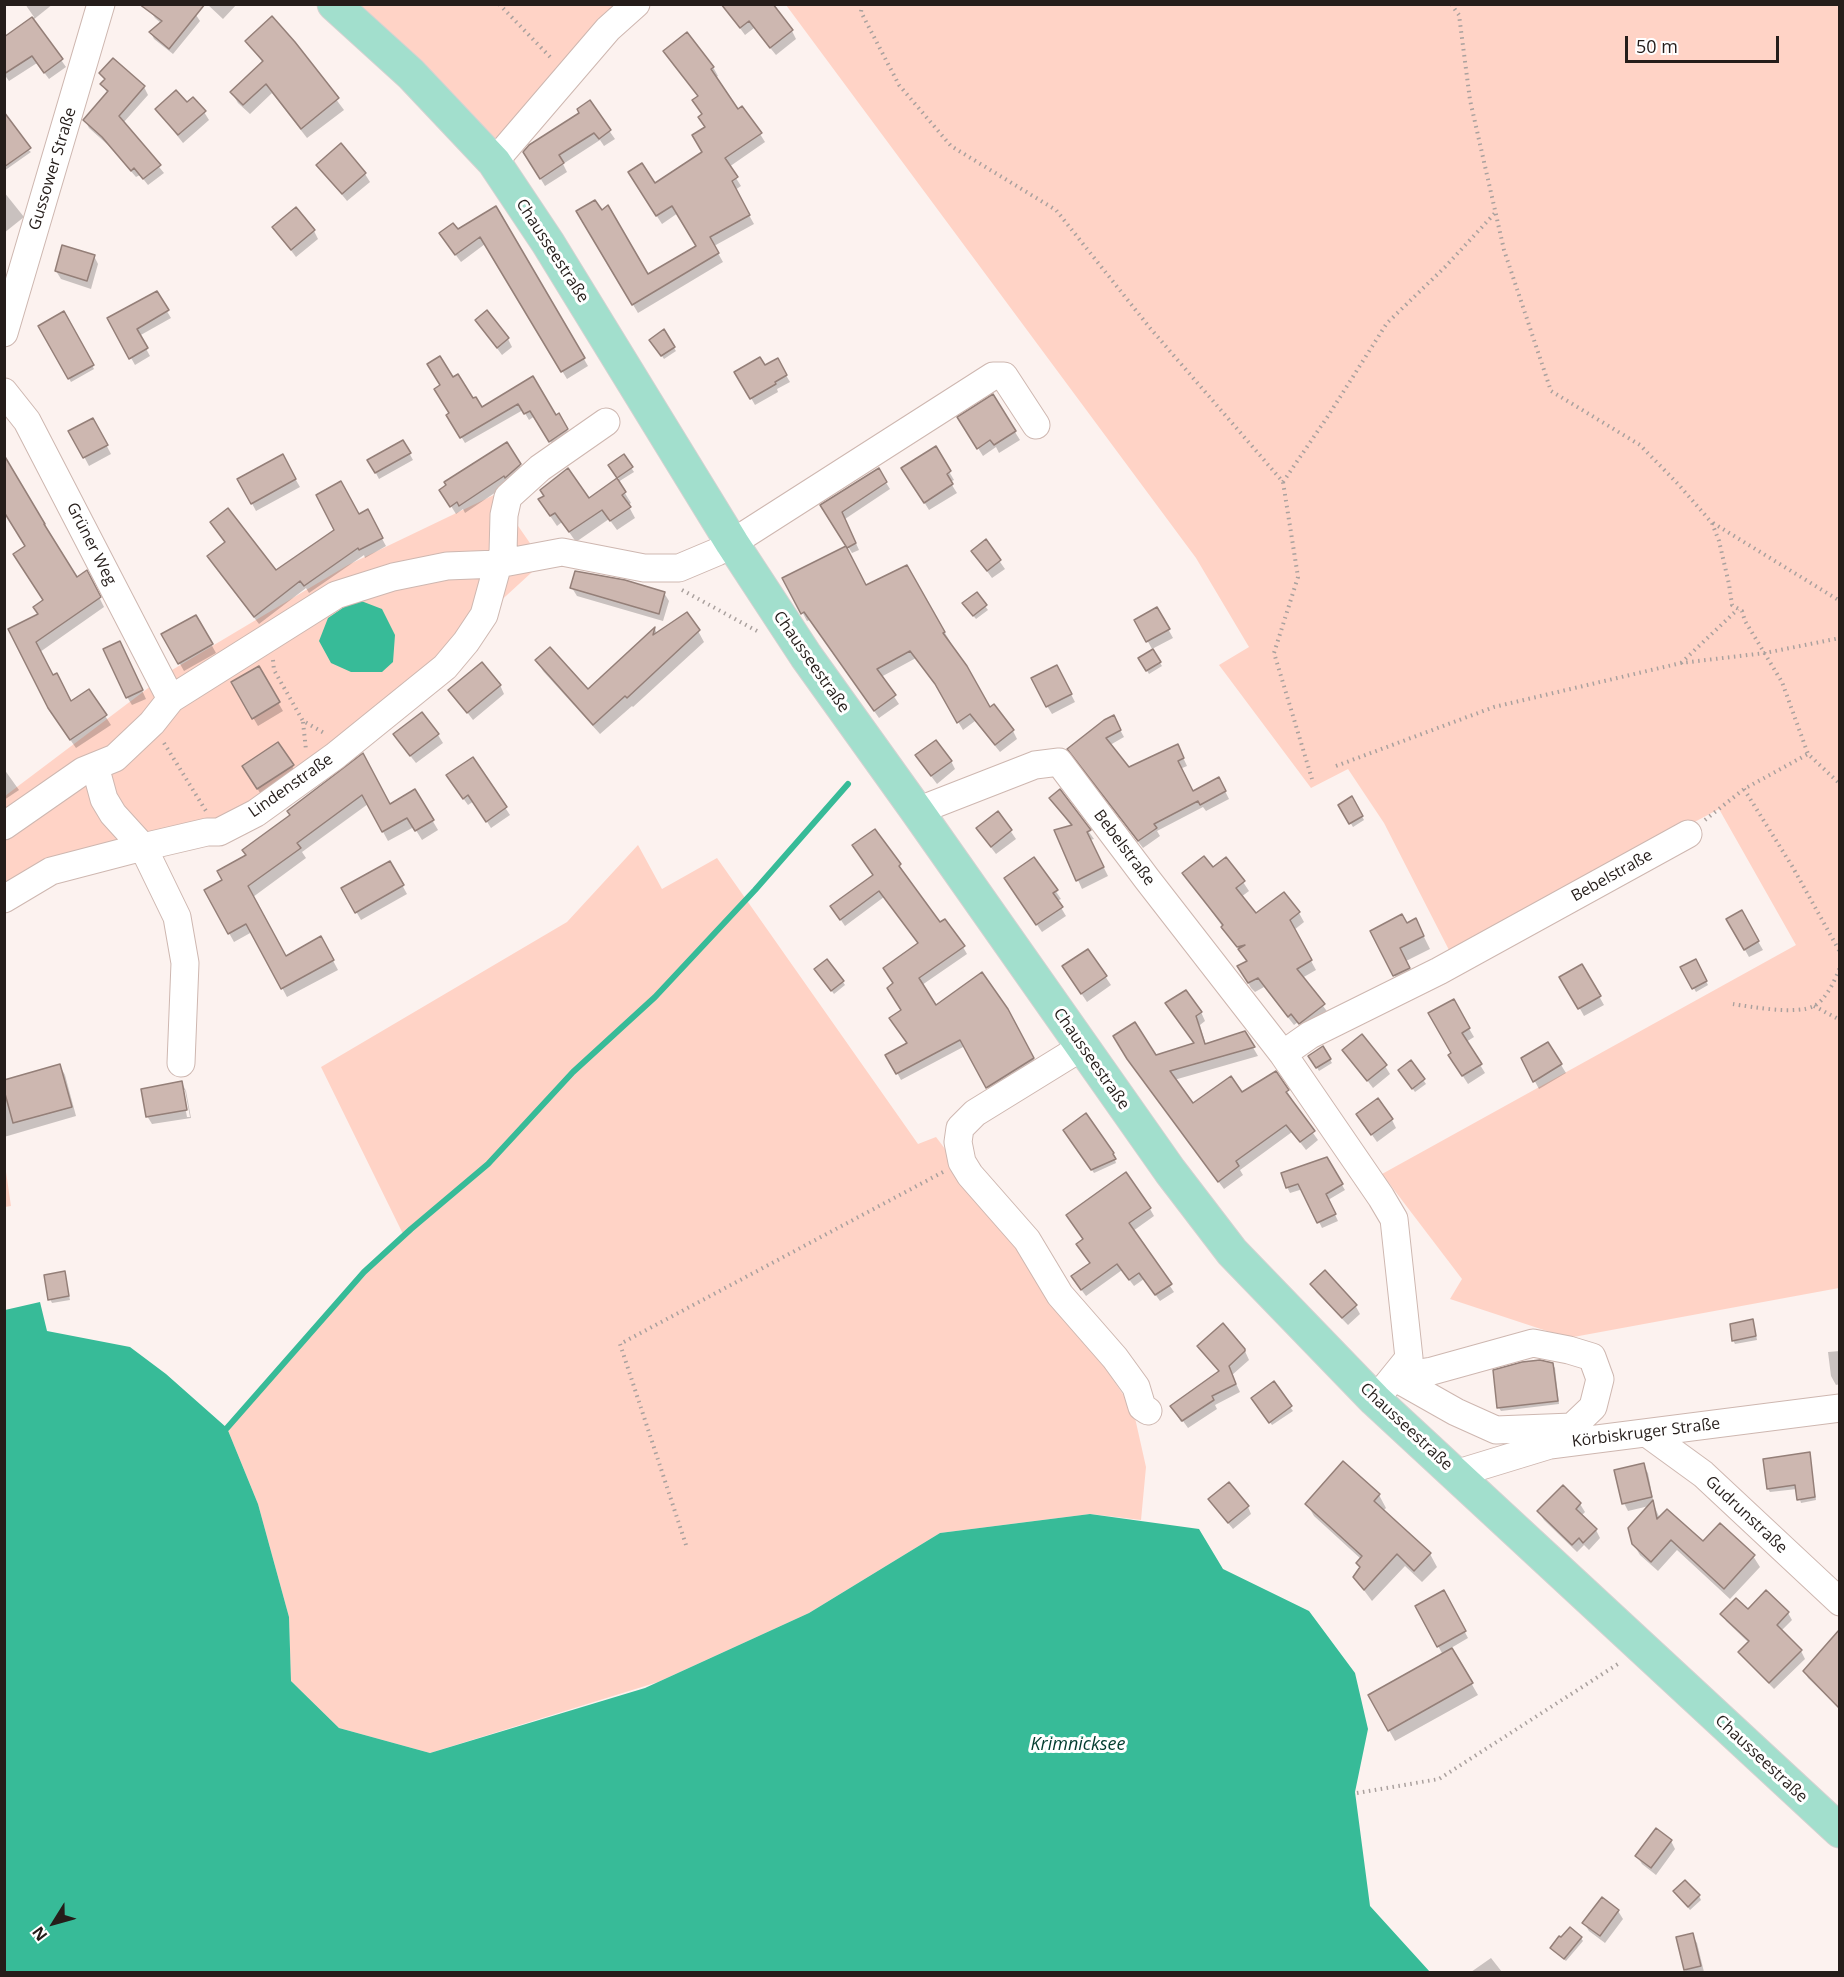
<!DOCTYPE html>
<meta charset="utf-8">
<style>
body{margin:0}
#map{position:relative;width:1844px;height:1977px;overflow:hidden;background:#fcf2ef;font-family:"Open Sans",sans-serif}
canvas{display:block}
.frame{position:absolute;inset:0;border:6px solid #251d1a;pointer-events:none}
.north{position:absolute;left:24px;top:1893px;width:60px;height:60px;-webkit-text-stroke:4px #fff;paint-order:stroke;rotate:233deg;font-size:16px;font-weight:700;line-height:24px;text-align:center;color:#251d1a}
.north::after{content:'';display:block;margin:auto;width:21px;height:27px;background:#251d1a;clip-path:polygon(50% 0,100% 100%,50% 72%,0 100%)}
.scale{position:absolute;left:1625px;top:36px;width:154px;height:27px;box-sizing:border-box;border:3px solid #251d1a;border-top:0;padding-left:8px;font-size:18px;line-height:21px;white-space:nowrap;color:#251d1a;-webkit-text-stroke:4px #fff;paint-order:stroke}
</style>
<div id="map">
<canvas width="1844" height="1977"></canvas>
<div class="frame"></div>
<div class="north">N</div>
<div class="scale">50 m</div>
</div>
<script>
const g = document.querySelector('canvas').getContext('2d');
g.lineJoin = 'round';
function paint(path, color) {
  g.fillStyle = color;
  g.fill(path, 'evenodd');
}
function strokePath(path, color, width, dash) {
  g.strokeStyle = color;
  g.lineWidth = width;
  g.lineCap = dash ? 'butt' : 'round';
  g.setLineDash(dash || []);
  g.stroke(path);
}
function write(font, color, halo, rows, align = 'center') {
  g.font = font + ' "Open Sans",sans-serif';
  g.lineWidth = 6;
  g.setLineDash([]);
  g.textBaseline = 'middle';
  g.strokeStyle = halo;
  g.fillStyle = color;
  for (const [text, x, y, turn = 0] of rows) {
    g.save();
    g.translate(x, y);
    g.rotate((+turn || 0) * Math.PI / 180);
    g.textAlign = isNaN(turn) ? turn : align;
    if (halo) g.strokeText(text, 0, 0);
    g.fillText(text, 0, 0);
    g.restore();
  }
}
paint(new Path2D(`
 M351 5H627L495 146Z
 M786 5H1839V1288L1568 1338 1450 1299 1462 1279 1382 1174 1796 945 1719 809 1450 952 1384 823 1348 769 1311 788 1219 665 1249 647 1196 558Z
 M496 494 543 562 446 651 256 807 5 894V796L172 670 348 565Z
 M638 845 662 889 717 858 918 1144 936 1137 1057 1297 1133 1409 1146 1467 1141 1520 1090 1514 940 1533 809 1613 658 1682 430 1753 339 1728 291 1681 289 1617 258 1504 227 1428 362 1272 403 1234 321 1067 567 922Z
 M5 1165 11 1206 5 1207H4Z`), '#ffd3c6');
paint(new Path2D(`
 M356 599 382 609 395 635 393 662 382 672H351L331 663 319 641 328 618Z
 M40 1302 47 1331 130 1347 166 1374 227 1428 258 1504 289 1617 291 1681 339 1728 430 1753 645 1688 809 1613 940 1533 1090 1514 1199 1529 1223 1569 1309 1611 1355 1673 1368 1729 1355 1792 1370 1906 1430 1972H5V1310Z`), '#37bb98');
paint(new Path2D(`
 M25 4H53L33 20 66 67 49 79 37 63 9 81 4 74V45L15 31 34 17Z
 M207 4H237L223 19Z
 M726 9 792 31 796 39 776 55 754 28 745 35Z
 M151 12 196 15 200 21 173 54 154 39 151 33 162 24 155 18Z
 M247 41 294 43 344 110 307 138 272 93 250 114 238 103 232 93 263 63Z
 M665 52 713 67 718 76 715 78 737 111 760 134 765 142 729 167 741 186 735 190 754 224 714 246 723 262 638 313 578 212 647 276 698 247 678 213 662 224 634 181 654 185 704 153 706 128 699 97Z
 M113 60 144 87 148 95 123 123 164 173 148 185 140 175 136 177 108 145 89 128 85 120 108 94 102 85 105 81 101 73Z
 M589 102 615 139 604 146 600 140 563 164 567 172 545 186 525 153 581 113Z
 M187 104 204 112 209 120 183 143 157 110Z
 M4 130 31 152 4 171Z
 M318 165 365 174 370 182 347 201Z
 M4 192 24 217 4 233Z
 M496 208 588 366 567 379 485 244 461 262 446 242 458 231Z
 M274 228 314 231 318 239 296 257Z
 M94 256 98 264 91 289 61 279 56 271Z
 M156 293 171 318 139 336 150 356 135 365 109 319Z
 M63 313 94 369 71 382 40 326Z
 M482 328 508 339 512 347 502 355Z
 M663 332 676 351 664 359 651 340Z
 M777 360 790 382 777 389 778 392 755 405 736 372 765 367Z
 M532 378 555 417 558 415 571 436 554 448 535 416 529 420 523 410 465 443 448 415 451 414 453 379 481 409Z
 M993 397 1020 440 999 453 996 447 983 456 959 418Z
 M93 420 111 454 89 466 71 432Z
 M403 442 413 460 379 479 369 460Z
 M507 444 524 473 465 513 463 509 456 514 441 490Z
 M935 448 954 480 950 482 957 493 929 510 903 468Z
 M282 456 300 487 256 511 239 479Z
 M624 457 634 472 618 482 631 503 628 505 635 518 617 530 609 519 576 542 562 522 557 526 546 510 588 500 619 479 610 466Z
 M878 470 890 489 845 519 859 550 852 553 822 506Z
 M367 511 386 546 365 558 364 555 309 593 306 588 259 624 213 564 226 543 212 523 276 572Z
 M986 542 1005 569 992 578 978 559Z
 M906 567 990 709 1013 731 1017 739 1000 752 975 721 963 730 941 693 916 658 881 677 899 704 879 718 810 620 807 621 784 578 866 587Z
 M76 579 91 581 104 607 40 652 53 677 71 703 89 691 111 725 76 748 55 718 10 630 40 615Z
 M572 588 664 593 669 601 663 621 577 596Z
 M976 594 988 610 976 619 966 607Z
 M1157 609 1173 638 1152 649 1136 620Z
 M196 617 216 653 184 671 163 634Z
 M655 629 657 634 698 631 704 642 633 707 632 706 600 734 543 671 537 660 588 691Z
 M124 651 146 699 132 705 127 697Z
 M1152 651 1162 666 1149 674 1140 659Z
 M258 668 283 711 258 726 233 683Z
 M1061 675 1075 702 1052 714 1047 706Z
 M500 685 504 694 473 720 450 690Z
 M1113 717 1124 737 1110 745 1129 769 1181 753 1187 766 1180 769 1193 792 1219 779 1229 799 1206 811 1203 807 1157 831 1160 836 1143 848 1073 757Z
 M438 735 443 743 416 763 400 743Z
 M363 756 390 806 415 791 438 830 422 840 414 827 388 841 368 804 302 852 306 858 253 897 285 958 321 938 338 970 287 997 252 932 234 942 229 933 224 880 248 856Z
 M473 759 510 815 491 828 474 801 468 805 452 783Z
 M951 761 955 769 937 784 922 764Z
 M292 766 297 774 262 796 248 774Z
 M4 769 19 790 4 800Z
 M1059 791 1094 839 1090 840 1108 876 1082 889 1056 831 1072 827 1051 799Z
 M1352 799 1364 820 1353 827 1340 805Z
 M998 813 1016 839 996 854 983 837Z
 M1034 859 1061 899 1057 901 1066 916 1042 932 1011 887Z
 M390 863 407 894 361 920 343 889Z
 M899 865 940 924 963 947 967 954 922 985 936 1007 1006 1009 1037 1065 991 1094 965 1046 901 1080 888 1056 909 1044 903 1011 895 984 919 944 884 897 845 926 836 913Z
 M1213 869 1243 882 1249 891 1241 897 1256 915 1299 913 1304 922 1294 930 1316 970 1302 978 1329 1014 1305 1032 1298 1022 1294 1025 1264 987 1255 992 1251 988 1239 967 1248 962 1184 873Z
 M1741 912 1763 950 1749 957 1728 920Z
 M1372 931 1422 933 1430 949 1406 961 1416 981 1401 988Z
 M1088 951 1111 985 1087 1002 1069 975Z
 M1695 961 1708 985 1696 992 1682 967Z
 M1582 966 1604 1005 1584 1016 1562 977Z
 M818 973 843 982 845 985 834 994Z
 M1453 1001 1474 1037 1466 1042 1485 1073 1468 1084 1455 1064 1453 1054Z
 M1172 1012H1201L1205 1021 1200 1025 1206 1045 1244 1032 1258 1056 1174 1080 1193 1105 1241 1094 1275 1073 1292 1099 1290 1101 1318 1140 1306 1150 1292 1132 1240 1170 1243 1175 1224 1189 1134 1068 1155 1056 1196 1044Z
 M1548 1044 1566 1073 1539 1089 1523 1059Z
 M1323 1048 1332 1063 1319 1071 1310 1056Z
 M1344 1050 1385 1066 1390 1074 1373 1088Z
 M1411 1062 1426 1084 1415 1092 1402 1074Z
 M60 1066 65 1075 76 1116 4 1137V1081Z
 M182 1083 186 1091 191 1118 152 1124 147 1116ZM182 1090H185L190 1117H187Z
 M1392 1120 1396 1128 1377 1142 1363 1122Z
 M1067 1133 1113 1154 1116 1163 1094 1173Z
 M1326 1159 1345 1190 1328 1200 1338 1221 1322 1228 1303 1189 1290 1193 1287 1187Z
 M1150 1209 1154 1216 1133 1231 1174 1292 1160 1301 1144 1279 1134 1286 1122 1270 1086 1296 1077 1284 1091 1263 1084 1240Z
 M64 1273 70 1300 52 1303 50 1299Z
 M1312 1284 1355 1305 1360 1314 1348 1325 1316 1292Z
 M1754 1324 1757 1340 1735 1344 1733 1340Z
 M1199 1346 1244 1349 1249 1360 1232 1375 1240 1392 1215 1405 1217 1409 1188 1428 1183 1421 1181 1422 1172 1407 1220 1373Z
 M1840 1351V1384L1836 1385 1831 1376 1828 1352Z
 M1552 1364 1555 1368 1559 1404 1501 1411 1499 1408Z
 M1273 1384 1293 1411 1272 1425 1255 1402Z
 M1809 1454 1816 1500 1801 1503 1797 1489 1770 1492 1768 1489Z
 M1643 1465 1648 1473 1654 1505 1660 1519 1703 1543 1753 1556 1760 1567 1730 1599 1677 1550 1658 1571 1640 1555 1633 1543 1649 1506 1628 1511 1624 1503Z
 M1563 1488 1580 1504 1585 1512 1581 1516 1596 1530 1600 1538 1589 1550 1584 1545 1577 1552 1544 1520 1539 1512Z
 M1379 1495 1386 1508 1383 1511 1430 1554 1437 1567 1422 1582 1405 1566 1372 1601 1354 1577 1360 1568 1358 1563 1361 1559 1314 1516 1307 1504Z
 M1214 1506 1248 1507 1251 1514 1233 1529Z
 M1444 1593 1468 1638 1451 1648 1478 1695 1395 1741 1370 1696 1443 1655 1417 1607Z
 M1748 1612 1788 1613 1792 1620 1781 1631 1801 1651 1805 1659 1774 1689 1745 1659 1740 1652 1749 1643 1726 1621 1722 1614Z
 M1840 1632V1709L1808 1678 1805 1672Z
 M1671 1841 1675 1849 1656 1875 1642 1864 1637 1856Z
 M1675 1891 1699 1896 1701 1900 1690 1910Z
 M1618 1911 1623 1919 1605 1943 1589 1931 1584 1923Z
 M1692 1935 1697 1943 1704 1972H1687L1685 1970Z
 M1581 1938 1583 1941 1566 1961 1552 1948Z
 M1491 1958 1502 1972H1471Z`), '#0003');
strokePath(new Path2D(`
 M227 1428 364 1272 411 1229 488 1164 573 1072 655 997 755 890 848 784`), '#37bb98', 6);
const building = new Path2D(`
 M139 4H205L169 49 149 32 162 21Z
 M721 4H773L793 30 770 48 749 21 740 28Z
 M272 16 295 42 339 98 301 129 266 84 243 105 230 92 263 61 245 41Z
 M32 17 63 59 44 73 32 56 4 74V37Z
 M687 32 714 67 711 69 738 109 742 106 762 133 725 158 738 177 732 181 750 215 710 237 719 253 632 305 576 211 595 200 602 210 608 205 648 274 696 246 672 206 656 216 628 172 642 163 655 183 702 152 692 135 705 127 698 117 702 114 692 100 698 96 663 51Z
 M113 58 145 86 119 116 161 165 143 179 134 168 131 171 102 137 83 120 108 91 100 84 105 79 99 73Z
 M176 90 187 102 193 97 206 111 178 135 155 109Z
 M590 100 611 130 599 139 594 133 559 155 564 163 540 179 523 152 529 145 579 113 577 109Z
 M4 112 31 148 4 167Z
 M341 143 366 173 342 194 316 165Z
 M496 206 585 358 561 372 480 237 455 255 439 233 453 223 458 229Z
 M296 207 315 230 291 250 272 227Z
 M62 245 95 255 87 281 55 271Z
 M157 291 169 310 137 329 148 348 129 359 107 318Z
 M487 310 509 338 497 348 475 320Z
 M64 311 94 365 68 379 38 326Z
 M664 329 675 347 661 356 649 340Z
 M440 356 453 377 458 374 473 398 476 397 482 407 533 376 556 415 559 413 568 429 549 442 530 411 524 414 518 404 460 438 446 415 449 413 434 389 440 385 427 364Z
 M760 357 765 365 778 358 787 375 775 382 776 384 750 399 734 372Z
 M993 394 1016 431 994 445 990 440 977 449 957 417Z
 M93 418 108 445 83 458 68 431Z
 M403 440 411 453 375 473 367 460Z
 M507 442 521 464 505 478 504 476 459 506 457 502 450 507 439 490 446 485 444 482Z
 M936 446 951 471 947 474 953 484 924 503 901 468Z
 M283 454 296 479 251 504 237 479Z
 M624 454 633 467 617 478 608 465Z
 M4 455 45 524H44L77 577 87 570 101 597 36 642 53 675 57 673 71 701 89 689 107 715 70 740 48 708 8 629 38 614 33 607 43 600 13 554 25 546 4 512Z
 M568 468 589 498 617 478 626 492 622 495 631 507 610 521 602 510 569 532 555 513 550 516 538 499 544 496 540 490Z
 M879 468 887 482 842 512 856 543 847 548 820 505Z
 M341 481 359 514 368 509 383 538 359 550 358 548 304 586 300 581 254 617 207 556 225 542 210 522 228 508 276 570 334 530 316 495Z
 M986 539 1001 560 987 571 971 551Z
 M846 546 866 585 907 565 945 632 943 633 967 666 990 707 994 704 1014 730 995 745 970 714 957 723 935 684 910 651 877 669 896 695 874 711 804 612 801 614 782 578Z
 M575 571 625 580 665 592 659 614 570 588Z
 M977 592 987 605 973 616 962 603Z
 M1157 607 1170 629 1146 642 1134 620Z
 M687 612 700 630 627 698 625 696 593 725 535 660 550 647 588 689 655 627 653 635Z
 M196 615 213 644 178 664 161 634Z
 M120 641 143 690 126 698 103 649Z
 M1153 649 1161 662 1146 671 1138 658Z
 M482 662 501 685 467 713 448 690Z
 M1057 665 1072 694 1046 707 1031 678Z
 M259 666 280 702 252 719 231 682Z
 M422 712 439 734 410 756 393 734Z
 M1114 715 1121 730 1106 738 1129 767 1178 744 1184 758 1178 761 1193 791 1219 777 1226 791 1200 805 1198 801 1154 824 1157 828 1138 841 1067 749 1104 720Z
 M936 740 952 761 931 776 915 755Z
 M278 742 294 765 257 789 242 766Z
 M363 753 390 804 415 789 434 820 415 831 407 818 382 832 362 795 297 843 301 848 248 886 286 956 321 936 334 960 281 989 246 924 228 934 204 890 222 880 217 871 246 855 242 850 290 815 287 811Z
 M473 757 507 807 486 822 468 795 463 799 446 775Z
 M1060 789 1091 830 1087 832 1104 867 1076 881 1054 830 1072 825 1049 798Z
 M1352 796 1363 816 1349 824 1338 805Z
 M998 811 1012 830 991 847 976 828Z
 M875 829 901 864 899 866 940 922 945 919 965 946 919 978 936 1005 982 972 1008 1009 1034 1058 986 1088 960 1040 896 1074 885 1055 907 1043 889 1018 901 1010 887 988 893 983 883 968 918 943 879 891 840 920 830 906 873 875 852 845Z
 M1204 856 1213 867 1226 857 1245 881 1236 888 1256 913 1284 892 1300 912 1290 920 1312 960 1297 969 1325 1004 1299 1024 1291 1014 1288 1017 1258 978 1248 983 1237 966 1247 961 1238 949 1245 945 1237 947 1221 927 1223 925 1182 873Z
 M1034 857 1058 890 1053 893 1063 907 1036 925 1004 878Z
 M390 861 404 885 355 913 341 888Z
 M1742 910 1759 941 1744 950 1726 919Z
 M1402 914 1407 923 1416 918 1424 936 1400 948 1410 968 1393 976 1370 931Z
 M1088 949 1107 976 1081 994 1062 966Z
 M827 959 844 981 831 991 814 969Z
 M1696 959 1707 981 1692 989 1680 967Z
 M1582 964 1601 996 1578 1009 1559 977Z
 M1186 990 1202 1012 1196 1016 1205 1044 1245 1031 1255 1047 1170 1071 1193 1103 1231 1076 1242 1092 1276 1071 1289 1090 1286 1092 1315 1131 1300 1142 1286 1125 1236 1161 1239 1166 1218 1182 1127 1059 1113 1036 1135 1022 1156 1055 1194 1043 1165 1003Z
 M1454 999 1470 1028 1462 1033 1482 1064 1462 1076 1448 1055 1451 1053 1428 1013Z
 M1362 1034 1387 1065 1367 1081 1342 1050Z
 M1548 1042 1562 1064 1533 1082 1521 1058Z
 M1323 1046 1331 1059 1316 1068 1308 1056Z
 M1411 1060 1425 1079 1412 1089 1398 1070Z
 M60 1064 72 1107 13 1123 4 1090V1080Z
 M182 1081 187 1110 146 1117 141 1089Z
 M1378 1098 1393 1119 1371 1135 1356 1114Z
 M1086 1113 1114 1153 1113 1154 1116 1159 1091 1170 1063 1130Z
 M1327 1157 1343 1184 1326 1194 1336 1214 1317 1223 1298 1184 1286 1188 1281 1173Z
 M1126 1172 1151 1208 1129 1223 1172 1284 1155 1295 1139 1273 1129 1280 1117 1264 1081 1290 1071 1276 1090 1263 1076 1244 1083 1239 1066 1215Z
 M1325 1270 1357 1305 1342 1318 1310 1284Z
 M65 1271 69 1296 48 1300 44 1275Z
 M1753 1319 1756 1336 1732 1341 1730 1324Z
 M1223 1323 1245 1349V1351L1229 1366 1236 1384 1212 1396 1214 1400 1182 1421 1170 1406 1219 1371 1197 1346Z
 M1540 1360 1553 1363 1558 1401 1497 1408 1493 1370 1522 1362Z
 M1274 1381 1292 1406 1269 1423 1251 1398Z
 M1810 1452 1815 1497 1797 1500 1795 1485 1767 1489 1763 1459Z
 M1343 1461 1380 1494 1374 1501 1431 1553 1414 1571 1397 1554 1364 1590 1353 1577 1360 1567 1356 1563 1362 1556 1305 1504Z
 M1644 1463 1652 1497 1622 1504 1614 1470Z
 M1229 1482 1249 1506 1228 1523 1208 1499Z
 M1563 1485 1581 1503 1576 1509 1597 1529 1583 1543 1579 1538 1572 1545 1537 1511Z
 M1653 1500 1657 1519 1667 1509 1703 1541 1720 1523 1755 1555 1724 1589 1671 1540 1651 1562 1632 1544 1628 1528Z
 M1444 1590 1466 1631 1437 1647 1415 1606Z
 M1766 1590 1789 1612 1777 1625 1802 1650 1769 1683 1738 1652 1749 1641 1720 1614 1736 1598 1748 1609Z
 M1839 1630V1708L1803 1671Z
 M1452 1648 1473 1683 1388 1731 1368 1695Z
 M1656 1828 1672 1840 1651 1868 1635 1856Z
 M1685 1880 1700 1895 1688 1907 1673 1891Z
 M1602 1897 1619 1910 1600 1936 1582 1923Z
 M1570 1927 1582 1937 1564 1959 1550 1948 1559 1936 1561 1937Z
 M1693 1933 1701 1966 1684 1970 1676 1937Z`);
paint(building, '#cdb7b0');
strokePath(building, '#947f78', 1.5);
const minor = new Path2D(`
 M494 162 608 29 636 4
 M4 333 101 4
 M4 392 27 421 171 699
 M95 766 104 799 113 814 143 847 177 917 185 963 181 1063
 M917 811 1035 765 1059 762 1147 879 1283 1054 1381 1197 1394 1219 1409 1358 1375 1400
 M4 826 83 771 115 758 152 723 171 699 336 595 393 577 447 566 498 564 562 552 644 568H679L717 552 732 543 993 376H1004L1036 425
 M4 899 51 871 143 847 207 832H219L256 813 335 756 445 667 466 642 484 615 498 564 503 553 504 515 508 497 540 468 606 422
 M1082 1047 975 1113 960 1128 958 1142 962 1162 970 1175 1027 1240 1060 1295 1115 1358 1136 1387 1142 1407 1148 1411
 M1283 1054 1310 1035 1439 971 1688 834
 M1533 1343 1569 1350 1592 1357 1600 1379 1593 1407 1572 1427 1496 1430 1456 1412 1394 1377 1432 1371Z
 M1648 1434 1703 1474 1840 1602
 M1455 1474 1550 1445 1840 1408`);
const major = new Path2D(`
 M334 4 411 74 494 162 548 243 732 543 806 656 917 811 1170 1171 1232 1252 1375 1400 1840 1831`);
strokePath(minor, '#ceb7b0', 29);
strokePath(major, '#d3d2d1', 35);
strokePath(new Path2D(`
 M499 4 553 60
 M862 4 861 12 899 85 951 146 1056 210 1150 328 1283 482 1298 577 1274 653 1312 779
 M1451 4 1459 15 1470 100 1504 250 1551 391 1640 445 1678 484 1712 523 1719 541 1729 584 1732 605 1742 611 1745 621 1782 682 1808 754 1840 784
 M1283 482 1328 416 1387 323 1445 267 1495 213
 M1713 523 1840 601
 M682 590 757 631
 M273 660 274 670 303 721 326 734
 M1681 663 1738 609
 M303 722 306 750
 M164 743 206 811
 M1336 766 1494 707 1681 663 1765 653 1840 638
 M1744 789 1792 866 1840 952
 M1705 820 1744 789 1808 754
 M1733 1004C1752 1007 1797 1015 1814 1006 1825 1001 1836 979 1840 967
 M1814 1006 1840 1020
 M686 1545 620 1344 943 1172
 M1357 1793 1439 1779 1621 1662`), '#aaa19e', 4, [1.5, 4.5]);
strokePath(minor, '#fff', 27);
strokePath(major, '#a2dfcd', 33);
write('16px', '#251d1a', '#fff', [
 ["Gussower Straße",53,169,-73],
 ["Chausseestraße",552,251,57],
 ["Grüner Weg",91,544,63],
 ["Chausseestraße",811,662,55],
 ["Lindenstraße",291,786,-35],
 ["Bebelstraße",1124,848,53],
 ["Bebelstraße",1612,876,-29],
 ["Chausseestraße",1091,1059,55],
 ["Chausseestraße",1406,1427,43],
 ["Körbiskruger Straße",1646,1433,-7],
 ["Gudrunstraße",1746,1515,43],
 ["Chausseestraße",1761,1759,43]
]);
write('italic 18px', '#013c2e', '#fff', [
 ["Krimnicksee",1078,1745]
]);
</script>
